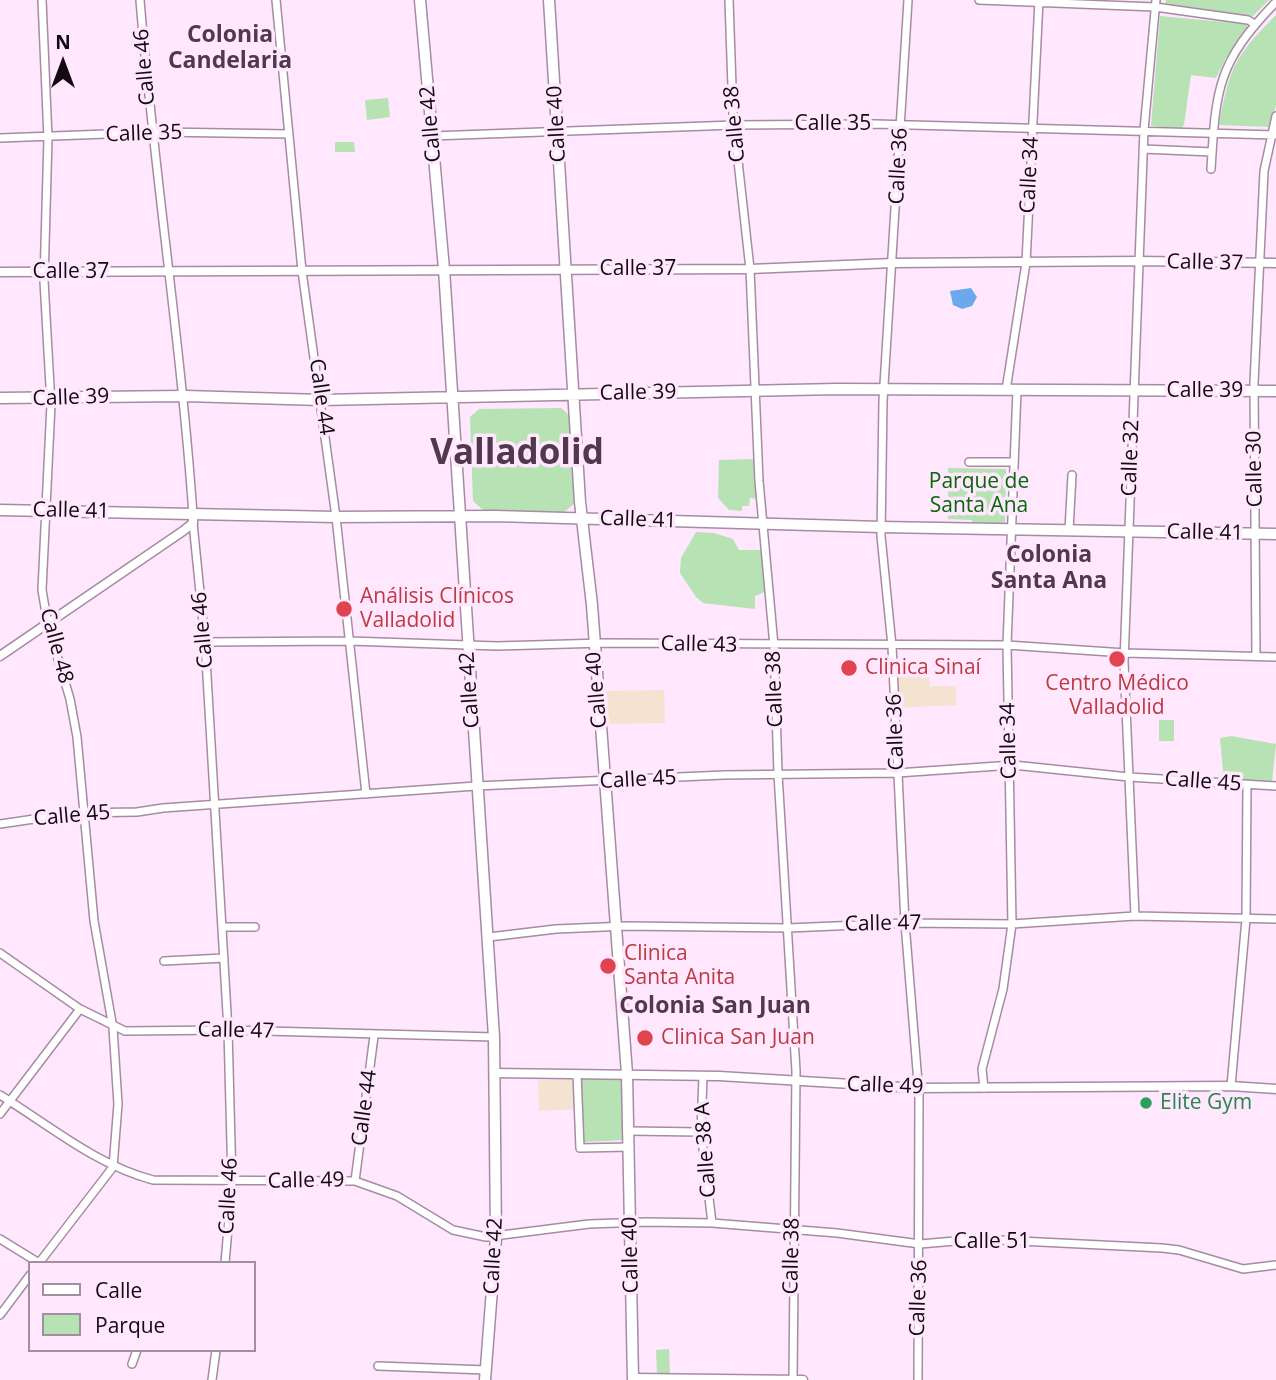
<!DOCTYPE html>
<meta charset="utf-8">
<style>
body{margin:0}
#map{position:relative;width:1276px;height:1380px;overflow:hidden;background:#ffe7fd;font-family:"Open Sans",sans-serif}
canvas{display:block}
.legend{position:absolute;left:28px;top:1261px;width:228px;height:91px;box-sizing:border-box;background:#ffe7fd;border:2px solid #a18e9f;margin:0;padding:9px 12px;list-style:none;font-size:21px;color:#130912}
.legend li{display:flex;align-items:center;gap:14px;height:35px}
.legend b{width:35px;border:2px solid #a18e9f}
.north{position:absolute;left:28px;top:28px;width:70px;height:70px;-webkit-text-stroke:5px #ffe7fd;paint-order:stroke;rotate:0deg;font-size:19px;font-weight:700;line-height:28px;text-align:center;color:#130912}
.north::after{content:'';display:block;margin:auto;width:24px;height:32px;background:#130912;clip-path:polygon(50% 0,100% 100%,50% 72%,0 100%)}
</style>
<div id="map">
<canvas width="1276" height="1380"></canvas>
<ul class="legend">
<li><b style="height:9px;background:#fff"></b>Calle</li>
<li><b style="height:19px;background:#b7e2b4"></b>Parque</li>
</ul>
<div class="north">N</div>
</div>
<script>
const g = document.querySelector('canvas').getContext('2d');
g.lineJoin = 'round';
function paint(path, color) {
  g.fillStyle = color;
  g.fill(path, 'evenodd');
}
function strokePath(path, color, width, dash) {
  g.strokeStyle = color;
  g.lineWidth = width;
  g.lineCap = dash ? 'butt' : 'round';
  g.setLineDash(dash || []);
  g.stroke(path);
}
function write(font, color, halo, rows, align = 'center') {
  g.font = font + ' "Open Sans",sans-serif';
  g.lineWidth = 7;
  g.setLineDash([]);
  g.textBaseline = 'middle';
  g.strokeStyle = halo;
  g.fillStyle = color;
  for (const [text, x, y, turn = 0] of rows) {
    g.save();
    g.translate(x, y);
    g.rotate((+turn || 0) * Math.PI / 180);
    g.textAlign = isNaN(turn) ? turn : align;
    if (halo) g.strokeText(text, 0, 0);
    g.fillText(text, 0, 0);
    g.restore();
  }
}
paint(new Path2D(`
 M897 672H929L930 686H956V705L897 708Z
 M664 690 665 723 605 724V691Z
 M538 1080H576L579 1109 539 1111Z`), '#f4e3d1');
paint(new Path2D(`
 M1166 0H1269L1253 16 1165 6Z
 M1276 15V105L1270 127 1219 125C1230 67 1234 57 1276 15Z
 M1160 16 1246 24 1249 29 1226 58 1216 78 1191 75 1184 125 1180 129 1151 126Z
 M388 98 390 117 367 120 365 100Z
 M354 142 355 152H335V142Z
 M561 408 570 416 574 504 564 512 483 510 473 501 470 417 479 409Z
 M757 459 759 499 750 498 749 506H742V511L729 510 718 498 719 460Z
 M948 468 1006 469 1005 524H973L972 520 948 519Z
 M696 532 714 533 733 539 739 550H762L765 592 755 596V609L703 603 696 597 680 573 681 558Z
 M1159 720H1174V741H1159Z
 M1231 736 1276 744 1272 782 1218 779 1223 771 1220 738Z
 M621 1076 624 1140 584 1142 581 1077Z
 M669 1349 670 1375H657L656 1350Z`), '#b7e2b4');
paint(new Path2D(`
 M971 288 977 297 972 306 962 309 953 305 950 291Z`), '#6ca9ec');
const minor = new Path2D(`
 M140 0C154 172 181 343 193 515
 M276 0 302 271 336 517 366 794
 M729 0 733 116 750 269 759 481 774 646 778 774 796 1071 793 1380
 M908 0 883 401 881 536 892 646 905 923 919 1095 918 1380
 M979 0 1155 7 1248 20 1255 24
 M432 136 734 125 875 124 1276 135
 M0 138 160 132 289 134
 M1143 149 1212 152
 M1211 169C1216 88 1217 63 1276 2
 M1006 390 1026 263 1039 0
 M969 462H1013
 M193 523 205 642 228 1030 232 1182 225 1263
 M1069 530 1072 475
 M205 642 350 641 497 646 604 643 1007 645 1125 653 1276 657
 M1256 656 1254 383 1264 171 1276 116
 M0 824 75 813 137 812 163 808 476 786 724 775 897 773 1013 765 1129 777 1276 786
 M1135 916 1124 662 1144 130 1156 0
 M223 927H255
 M489 937 556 929 627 926 788 928 905 923 1012 924 1135 916 1276 919
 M0 953 80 1009 125 1031 228 1030 494 1037
 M164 961 224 958
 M577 1074 580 1148 630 1147
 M703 1076 701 1132 712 1223
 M1231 1086 1246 919 1247 785
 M984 1088 982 1069 1003 989 1012 924 1007 645 1017 390
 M0 1095C49 1125 96 1165 153 1180L355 1181 397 1196 453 1230 486 1237 589 1224 646 1222 712 1223 837 1233 920 1244 979 1239 1162 1248 1179 1250 1243 1269 1276 1265
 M0 1114 80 1009
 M629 1131 701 1132
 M355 1181 374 1036
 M0 1239 39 1263
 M39 1263 113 1167 118 1104 113 1028 94 921 77 737 70 699 48 625 42 590 51 404 44 281 48 138 42 0
 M0 1315 30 1275
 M132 1364 137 1350
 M378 1366 486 1370
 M212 1380 216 1350`);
const tertiary = new Path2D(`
 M0 272 750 269 893 263 1140 261 1276 263
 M0 656 183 531 193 523V515
 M494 1073 719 1076 918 1088 1231 1086 1276 1089
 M633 1378 803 1380`);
const secondary = new Path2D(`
 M420 0 444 269 494 1037 496 1238 485 1380
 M549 0 580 502 592 605 627 1074 633 1380
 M0 398 185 396 321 400 837 389 1276 391
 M0 510 336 517 495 516 881 527 1276 534`);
strokePath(minor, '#a68ba4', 10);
strokePath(tertiary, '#a68ba4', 11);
strokePath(secondary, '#a68ba4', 13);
strokePath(minor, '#fff', 7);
strokePath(tertiary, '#fff', 8);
strokePath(secondary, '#fff', 10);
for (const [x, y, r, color] of [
 [344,609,9,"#e0444e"],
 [1117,659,9,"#e0444e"],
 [849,668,9,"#e0444e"],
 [608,966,9,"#e0444e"],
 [645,1038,9,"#e0444e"],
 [1146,1103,7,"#2e9e5b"]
]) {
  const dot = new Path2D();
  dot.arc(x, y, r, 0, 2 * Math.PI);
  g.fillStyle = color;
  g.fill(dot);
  strokePath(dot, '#ffe7fd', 2.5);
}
write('21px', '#130912', '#ffe7fd', [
 ["Calle 46",145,67,-95],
 ["Calle 42",431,124,-95],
 ["Calle 40",557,124,-93],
 ["Calle 38",735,124,-95],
 ["Calle 35",833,124],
 ["Calle 35",144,134,-2],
 ["Calle 36",899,166,-87],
 ["Calle 34",1030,175,-87],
 ["Calle 37",1205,263,1],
 ["Calle 37",638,269],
 ["Calle 37",71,272],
 ["Calle 39",1205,391],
 ["Calle 39",638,393,-1],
 ["Calle 44",321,397,82],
 ["Calle 39",71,398,-2],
 ["Calle 32",1131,458,-88],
 ["Calle 30",1255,469,-91],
 ["Calle 41",71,511,1],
 ["Calle 41",638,520,2],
 ["Calle 41",1205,533,1],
 ["Calle 46",203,630,-95],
 ["Calle 43",699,645,1],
 ["Calle 48",56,646,75],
 ["Calle 38",775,689,-92],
 ["Calle 42",470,690,-94],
 ["Calle 40",597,690,-95],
 ["Calle 36",896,732,-92],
 ["Calle 34",1009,741,-91],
 ["Calle 45",638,780,-3],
 ["Calle 45",1203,782,4],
 ["Calle 45",72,816,-5],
 ["Calle 47",883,924,-1],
 ["Calle 47",236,1031,1],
 ["Calle 49",885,1086,2],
 ["Calle 44",365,1108,-82],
 ["Calle 38 A",706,1150,-94],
 ["Calle 49",306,1181,-1],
 ["Calle 46",229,1196,-87],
 ["Calle 51",992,1242],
 ["Calle 40",631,1255,-91],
 ["Calle 42",494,1256,-87],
 ["Calle 38",792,1256,-89],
 ["Calle 36",919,1298,-88]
]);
write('21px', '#076808', '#ffe7fd', [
 ["Parque de",979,482],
 ["Santa Ana",979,506]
]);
write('21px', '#be3a42', '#ffe7fd', [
 ["Análisis Clínicos",360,597],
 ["Valladolid",360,621],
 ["Clinica Sinaí",865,668],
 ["Centro Médico",1117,684,"center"],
 ["Valladolid",1117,708,"center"],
 ["Clinica",624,954],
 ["Santa Anita",624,978],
 ["Clinica San Juan",661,1038]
], 'left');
write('21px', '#27864d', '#ffe7fd', [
 ["Elite Gym",1160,1103]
], 'left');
write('bold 23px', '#50384f', '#ffe7fd', [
 ["Colonia",230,35],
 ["Candelaria",230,61],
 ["Colonia",1049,555],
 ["Santa Ana",1049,581],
 ["Colonia San Juan",715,1006]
]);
write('bold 35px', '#50384f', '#ffe7fd', [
 ["Valladolid",517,454]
]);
</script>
